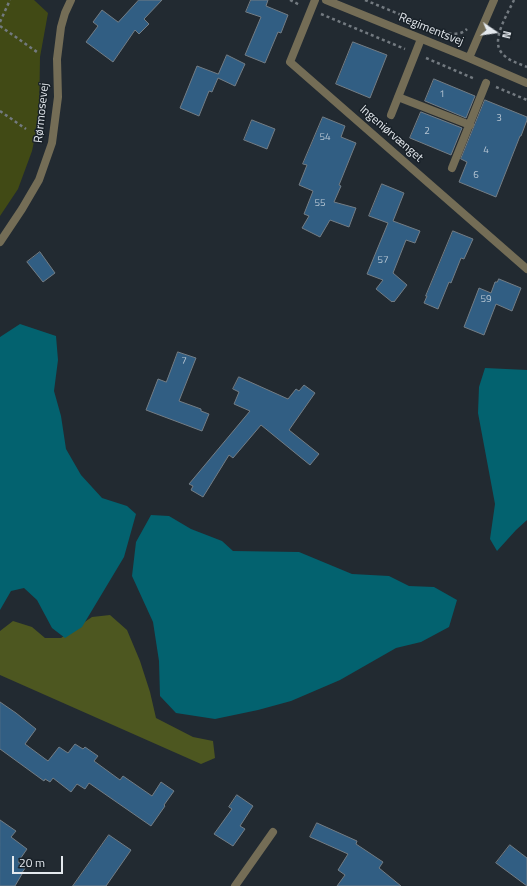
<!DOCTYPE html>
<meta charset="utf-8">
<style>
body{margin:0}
#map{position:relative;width:527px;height:886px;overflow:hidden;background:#222a31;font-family:"Titillium Web",sans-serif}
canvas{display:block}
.north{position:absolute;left:475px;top:12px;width:40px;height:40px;-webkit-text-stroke:3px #192128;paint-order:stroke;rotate:103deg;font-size:11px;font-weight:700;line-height:16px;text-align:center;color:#e4e9ee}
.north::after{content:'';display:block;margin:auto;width:14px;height:18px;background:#e4e9ee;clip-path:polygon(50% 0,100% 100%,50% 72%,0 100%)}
.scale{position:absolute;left:12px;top:856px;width:51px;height:18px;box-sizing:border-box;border:2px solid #e4e9ee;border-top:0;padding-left:5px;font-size:12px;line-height:14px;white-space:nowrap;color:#e4e9ee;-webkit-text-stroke:3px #192128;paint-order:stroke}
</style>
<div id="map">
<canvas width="527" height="886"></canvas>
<div class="north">N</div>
<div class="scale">20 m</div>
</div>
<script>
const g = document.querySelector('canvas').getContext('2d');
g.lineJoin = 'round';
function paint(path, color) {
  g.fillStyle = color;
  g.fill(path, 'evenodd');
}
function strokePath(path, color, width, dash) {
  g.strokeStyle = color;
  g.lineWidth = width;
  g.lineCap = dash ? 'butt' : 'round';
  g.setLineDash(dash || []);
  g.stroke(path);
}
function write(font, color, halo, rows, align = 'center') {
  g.font = font + ' "Titillium Web",sans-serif';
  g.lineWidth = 3;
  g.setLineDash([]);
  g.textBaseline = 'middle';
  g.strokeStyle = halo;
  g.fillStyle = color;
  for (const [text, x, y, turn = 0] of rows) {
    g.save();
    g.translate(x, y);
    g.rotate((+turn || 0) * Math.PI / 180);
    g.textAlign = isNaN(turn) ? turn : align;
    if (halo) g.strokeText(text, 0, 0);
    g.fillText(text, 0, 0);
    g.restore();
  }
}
paint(new Path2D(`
 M0 0H34L48 13 40 57 39 117 32 151 18 189 0 216Z`), '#414a15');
paint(new Path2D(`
 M110 615 127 630 140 661 150 692 156 718 193 737 213 741 215 758 201 764 0 675V631L13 621 32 627 45 638H61L92 617Z`), '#4d5720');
paint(new Path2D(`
 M20 324 56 336 58 360 54 391 61 416 66 449 81 475 102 498 127 506 136 514 124 557 82 627 65 638 52 628 37 600 24 588 11 591 0 610V337Z
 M485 368 527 370V520L516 530 497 551 490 539 495 504 478 413 479 387Z
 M151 515 169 516 191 529 222 541 233 551 299 552 352 574 389 576 409 586 434 587 457 600 449 627 421 642 396 648 340 680 291 701 258 710 215 719 176 713 160 696 159 661 153 622 132 576 136 542Z`), '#03626f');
const building = new Path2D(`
 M139 0H162L144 19 149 24 139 34 135 30 113 62 86 42 98 26 93 22 102 10 118 22Z
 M251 0H268L266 6 288 15 281 33 278 32 265 63 245 55 261 17 246 12Z
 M353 42 387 55 370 98 336 84Z
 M227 55 245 64 235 86 218 78 212 92 209 91 199 116 180 108 197 66 218 74Z
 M434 79 475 96 466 118 425 101Z
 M485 100 527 117V120L521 136H520L496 197 459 182 467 162 461 159Z
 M421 112 462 128 451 155 410 138Z
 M323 117 345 126 341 137 356 143 339 185 341 186 334 202 356 208 349 227 330 220 320 237 302 228 309 216 304 214 313 191 299 185 307 165 303 164Z
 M252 120 275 129 267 149 244 140Z
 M382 184 404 193 393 221 420 231 415 243 406 240 393 273 407 285 394 302 393 301 392 302 376 289 383 280 367 274 388 223 369 216Z
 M453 231 473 239 464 259 461 258 451 283 449 282 438 309 424 303 427 296H426Z
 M40 252 55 273 43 282 27 262Z
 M499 279 521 288 512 311 496 304 484 335 464 327 479 288 491 293 495 282H497Z
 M178 352 196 358 179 401 201 409V411L209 414 202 431 146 410 158 379 166 382Z
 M239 377 288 399 296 389 299 391 304 385 315 393 289 430 319 454 310 465 261 425 233 458 229 455 203 497 191 490 193 486 189 484 250 411 234 404 239 392 233 389Z
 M0 702 16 713 36 729 25 744 48 761 59 747 68 753 75 744 83 749 85 747 98 756 94 761 120 780 123 776 152 796 161 782 174 791 164 805 165 806 151 826 89 783 85 789 77 784 71 792 53 778 50 782 45 779 44 781 0 749Z
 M237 795 253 806 240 826 245 829 233 846 214 834 232 809 229 807Z
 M0 820 16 831 11 837 27 849 18 862 26 867 21 874H22L15 886H0Z
 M317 823 357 841 356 844 383 862 379 868 401 886H337L345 875 338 870 348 854 310 837Z
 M109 835 131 850 129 853 106 886H73Z
 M510 845 527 858V886L496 863Z`);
paint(building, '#315e83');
strokePath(building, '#737d85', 1);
strokePath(new Path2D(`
 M290 0 300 5
 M365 0 445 33C453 34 461 35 467 29
 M514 0C508 13 490 41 502 53 508 61 518 63 527 67
 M321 14 405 49
 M0 22 10 0
 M0 26 37 52
 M426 58 475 79
 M496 87 527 100
 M0 111 26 129`), '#737a80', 2.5, [3, 3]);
strokePath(new Path2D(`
 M398 97 470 125
 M391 115 421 39
 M452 168 486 83`), '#746d56', 8);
strokePath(new Path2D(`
 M315 0 290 62 527 269
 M326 0 469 58 527 83
 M469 58 494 0
 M0 242 22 209 39 180 52 143 58 97 57 59 61 27 65 13 71 0
 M235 886 273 832`), '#746d56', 8);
write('10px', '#b7c6d3', null, [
 ["1",442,95],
 ["3",499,119],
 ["2",427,132],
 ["54",325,138],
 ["4",486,151],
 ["6",476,176],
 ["55",320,204],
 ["57",383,261],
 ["59",486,300],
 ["7",184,362]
]);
write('12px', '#e4e9ee', '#192128', [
 ["Regimentsvej",431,30,22],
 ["Rørmosevej",42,113,-84],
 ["Ingeniørvænget",391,134,41]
]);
</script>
